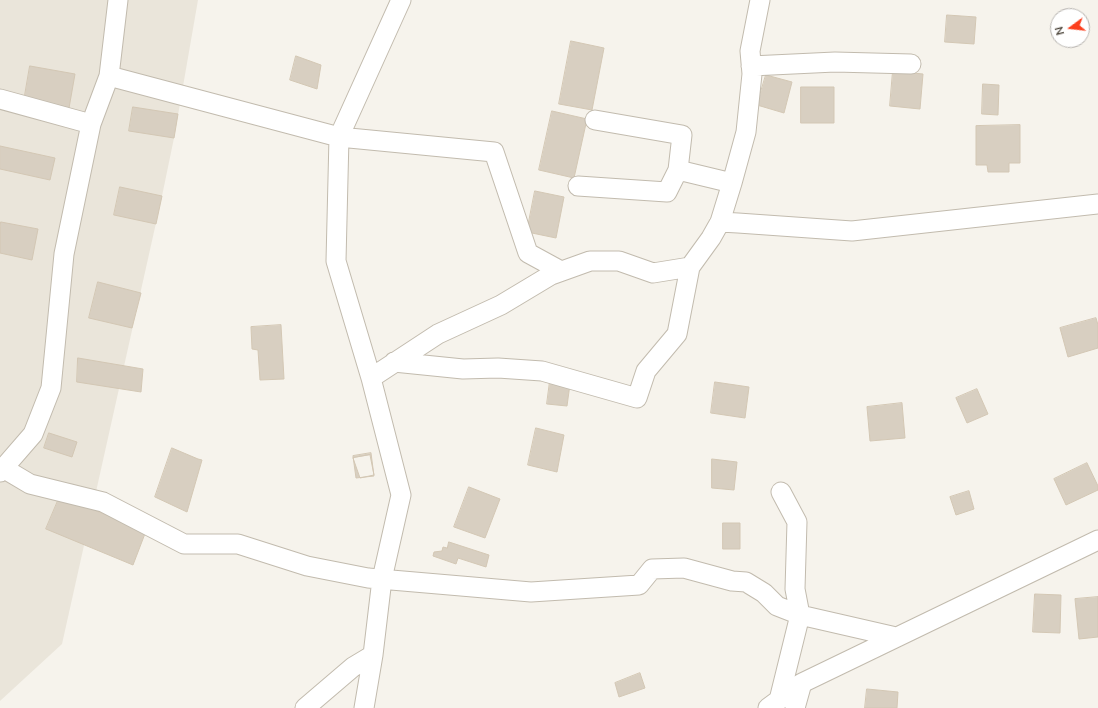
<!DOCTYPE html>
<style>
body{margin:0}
#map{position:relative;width:1098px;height:708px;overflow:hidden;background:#f6f3ec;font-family:Mulish,sans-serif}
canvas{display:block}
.north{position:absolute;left:1050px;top:8px;width:40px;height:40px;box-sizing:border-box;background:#fff;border:1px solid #b7b4b0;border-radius:50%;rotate:255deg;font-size:11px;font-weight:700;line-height:16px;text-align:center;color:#4b4439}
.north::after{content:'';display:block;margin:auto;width:14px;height:18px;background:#fc3f1d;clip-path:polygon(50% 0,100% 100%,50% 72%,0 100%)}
</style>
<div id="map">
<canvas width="1098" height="708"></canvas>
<div class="north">N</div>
</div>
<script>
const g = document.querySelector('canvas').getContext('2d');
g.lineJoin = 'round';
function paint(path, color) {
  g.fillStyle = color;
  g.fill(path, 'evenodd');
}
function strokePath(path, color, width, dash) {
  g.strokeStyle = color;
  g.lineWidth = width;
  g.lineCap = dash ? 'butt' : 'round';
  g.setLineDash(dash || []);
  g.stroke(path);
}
paint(new Path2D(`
 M0 0H198L174 138 162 196 62 644 0 701Z`), '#eae5da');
const building = new Path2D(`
 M947 15 976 17 974 44 945 42Z
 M571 41 604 48 592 110 559 104Z
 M296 56 321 65 317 89 290 80Z
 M30 66 75 74 69 108 24 101Z
 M893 71 923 74 920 109 890 106Z
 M766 75 792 82 784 113 757 105Z
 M983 84 999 85 998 115 982 114Z
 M801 87H834V123H801Z
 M133 107 178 114 174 138 129 131Z
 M552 111 587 119 574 178 539 170Z
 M1020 125V163H1009V172H988L987 165H976V126Z
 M0 146 55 158 50 180 0 169Z
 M120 187 162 196 156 224 114 215Z
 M535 191 564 197 556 238 527 232Z
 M1 222 38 229 32 260 0 253V227Z
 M98 282 141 293 132 328 89 318Z
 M1096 318 1098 325V348L1068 357 1060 328Z
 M281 325 284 379 260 380 258 350 252 349 251 327Z
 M78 358 143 369 141 392 77 382Z
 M550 381 570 384 567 406 547 404Z
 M715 382 749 387 745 418 711 413Z
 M977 389 988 414 967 423 956 398Z
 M902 403 905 438 870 441 867 407Z
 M536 428 564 435 557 472 528 465Z
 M49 433 77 442 72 457 44 448Z
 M172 448 198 459 202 460 187 512 155 497Z
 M371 453 374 476 356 478 353 456Z
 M370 455 374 475 360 478 353 458Z
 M712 459 737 462 734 490 712 488Z
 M1087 463 1098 486V490L1066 505 1054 479Z
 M469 487 500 499 485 538 454 527Z
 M969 491 974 509 956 515 950 497Z
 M60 496 146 531 133 565 46 529Z
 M723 523H740V549H723Z
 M449 542 489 555 486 567 458 558 456 564 433 556 434 552 442 551 443 547 447 548Z
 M1035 594 1061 595 1060 633 1033 632Z
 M1098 597V637L1079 639 1075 599Z
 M640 673 645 688 619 697 615 683Z
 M867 689 898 692 897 708H865Z`);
paint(building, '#d8cfc1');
strokePath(building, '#d3c7b4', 1);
const street = new Path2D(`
 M751 66 835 62 911 64
 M109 76 339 137 494 152 528 253 561 271
 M0 99 91 124
 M595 120 682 135 678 170
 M578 186 667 192 678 170 732 183
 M720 222 738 223 852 231 1098 204
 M394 362 463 369 498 368 542 371 637 398 646 371 677 334 690 267
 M371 378 438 334 501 305 551 275 590 261H619L653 273 690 267 711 238 720 222 732 183 746 132 752 74 750 51 760 0
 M3 468 30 484 103 502 184 544H238L307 566 368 578 531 592 639 585 652 569 684 568 732 581 746 582 764 593 777 606 800 615 795 589 797 522 781 492
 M0 472 33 434 51 388 64 254 91 124 109 76 118 0
 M779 700 800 615 896 637
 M305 708 353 667 373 655
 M364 708 373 655 382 579 401 495 371 378 336 261 339 137 401 0
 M768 708 802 683 1098 540
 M795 708 802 683`);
strokePath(street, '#c2bbae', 21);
strokePath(street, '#fff', 19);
</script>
